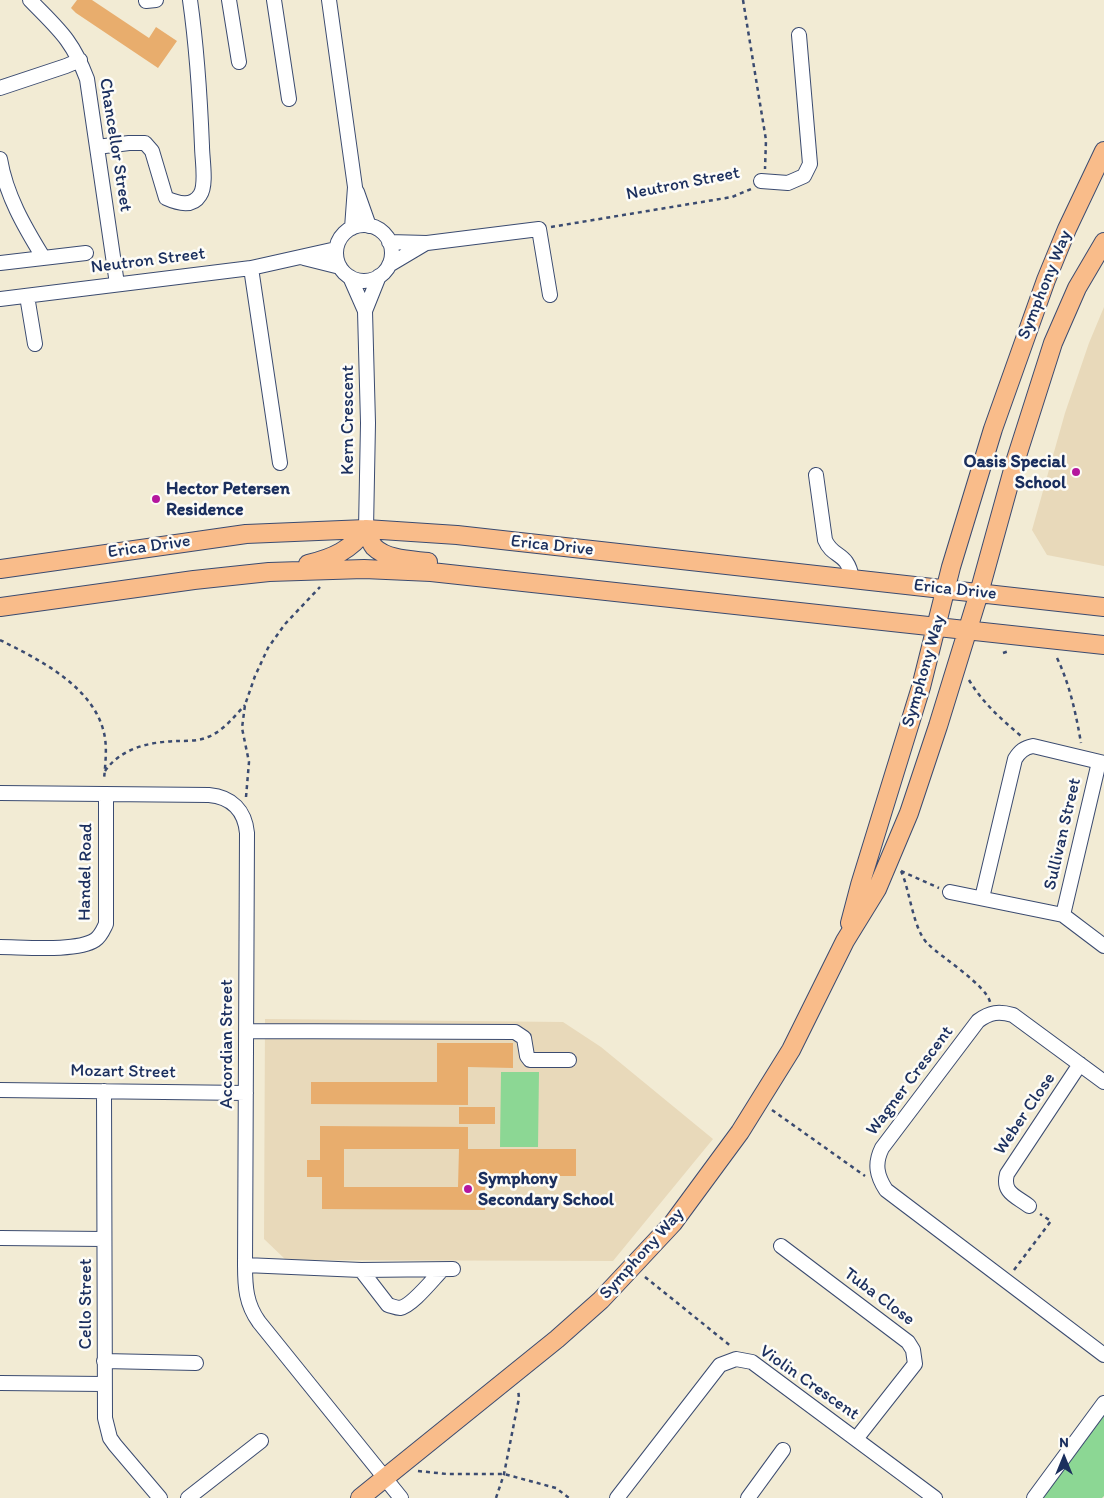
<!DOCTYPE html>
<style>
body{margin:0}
#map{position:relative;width:1104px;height:1498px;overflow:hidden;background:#f2ebd4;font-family:Itim,sans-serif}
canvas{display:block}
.north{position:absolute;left:1039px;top:1433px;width:50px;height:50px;-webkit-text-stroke:4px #fdfcf7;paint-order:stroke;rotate:0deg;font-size:14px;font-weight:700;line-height:20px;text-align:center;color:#1b2f5e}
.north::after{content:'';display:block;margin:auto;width:18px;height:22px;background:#1b2f5e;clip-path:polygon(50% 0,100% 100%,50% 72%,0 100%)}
</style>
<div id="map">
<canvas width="1104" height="1498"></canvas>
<div class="north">N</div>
</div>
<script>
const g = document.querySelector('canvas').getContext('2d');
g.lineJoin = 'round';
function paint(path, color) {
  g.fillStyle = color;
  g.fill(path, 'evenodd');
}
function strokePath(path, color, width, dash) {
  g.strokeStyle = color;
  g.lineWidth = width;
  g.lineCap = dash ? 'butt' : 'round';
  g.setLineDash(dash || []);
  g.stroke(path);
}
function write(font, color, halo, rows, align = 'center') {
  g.font = font + ' Itim,sans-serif';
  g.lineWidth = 5;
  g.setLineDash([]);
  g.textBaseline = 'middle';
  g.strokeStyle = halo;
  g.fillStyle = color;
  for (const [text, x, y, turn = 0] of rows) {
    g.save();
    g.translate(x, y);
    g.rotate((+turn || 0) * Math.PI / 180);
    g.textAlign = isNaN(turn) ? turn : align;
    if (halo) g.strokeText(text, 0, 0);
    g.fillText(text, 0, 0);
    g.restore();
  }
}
paint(new Path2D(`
 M1104 307V566L1047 555 1032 530 1065 413 1089 343Z
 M265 1019 563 1022 601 1047 713 1139 613 1261 286 1260 264 1239Z`), '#e8d9ba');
paint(new Path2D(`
 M501 1072H539L538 1147H500Z
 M1104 1416V1496L1102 1498H1043Z`), '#8cd794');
paint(new Path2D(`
 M77 0H92L149 38 156 27 177 41 158 68 76 13 71 8Z
 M437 1043H513V1068L468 1067V1105L311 1104V1082H437Z
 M459 1107H495V1124H459Z
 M320 1126 468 1127V1149H344V1187H458L459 1149H576V1176H485V1210L322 1209V1177H307V1160H320Z`), '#e8ad6d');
const minor = new Path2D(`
 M30 0C58 29 72 39 87 79L117 284
 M229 0 239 62
 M274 0 289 99
 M329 0 355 187 352 228
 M146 1 156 0
 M0 88 66 66 80 60
 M97 147 129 143H145L152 151 166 198C177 203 192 208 200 195 207 185 202 159 202 146 200 97 197 49 190 0
 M0 159C6 195 24 226 43 257
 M761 181 788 183 804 176 810 164 799 35
 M357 192 369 226
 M336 253a28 28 0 1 1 56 0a28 28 0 1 1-56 0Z
 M389 242 427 243 539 229 550 295
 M304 258 340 267
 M0 263 86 253
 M389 265 426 243
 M251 268 280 463
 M350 277 365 311
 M27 296 35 344
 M0 299 251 268 336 249
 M816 475 825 540C833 559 848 551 852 579
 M366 529 368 423 365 311 379 276
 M0 793 209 795C232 797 245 811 247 833L245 1265C245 1287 246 1304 259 1322L401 1498
 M950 892 1063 915 1104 946
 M982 898 1015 759C1020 751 1024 748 1033 746L1104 763
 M1063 915 1099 762
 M0 947C23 947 77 952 95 940 101 936 103 930 106 924V794
 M246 1031 515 1032 524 1038 527 1056 530 1060H569
 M1104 1082 1013 1015C999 1011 990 1012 978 1021L882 1148C874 1164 877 1176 886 1190L1104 1355
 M0 1090 246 1093
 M104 1091 105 1418 110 1438 115 1445 160 1498
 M1029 1206C1016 1196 1002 1193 1007 1174L1080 1064
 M0 1238 104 1239
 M781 1246 908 1342 913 1350 915 1364 856 1439
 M245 1265 361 1270 453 1269
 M361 1270 388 1305C392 1306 396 1308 400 1308 412 1306 433 1279 442 1270
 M104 1361 196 1363
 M0 1383 104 1384
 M188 1498 261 1441
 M617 1498 720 1365 736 1359 752 1362 935 1498
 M748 1498 783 1450
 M1034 1498 1104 1403`);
const major = new Path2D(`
 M366 529C368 535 370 542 374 547 387 560 412 560 428 562
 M308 564C333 558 351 550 366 529
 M0 569 246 534 366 529 457 535 1104 607
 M0 607 194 580 269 572 364 569 431 572 1104 645
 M850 923 860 885 921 687 951 567 993 429 1046 280 1067 229 1104 151
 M360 1498 557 1339 601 1300 673 1223 740 1132 791 1050 845 941 877 889 909 813 938 726 979 593 1016 459 1053 343 1077 288 1104 242`);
strokePath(minor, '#3b4b70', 16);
strokePath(major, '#3b4b70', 20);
strokePath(new Path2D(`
 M743 0 766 140 765 169
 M551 227 732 197 751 189
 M0 640C40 660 97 688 105 738 107 752 105 766 104 780
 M1003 653 1009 651
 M1057 658C1070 685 1076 714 1081 743
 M969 680C982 702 1001 719 1021 736
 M105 771C122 747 151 742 177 741 187 741 199 741 208 737 223 731 234 717 245 705
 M246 797 249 762 242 728 245 705 255 676 268 648 285 624 320 587
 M901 871C910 890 913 930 928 944 941 957 986 985 990 1002
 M901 871 939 888
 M772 1110 865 1176
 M1014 1270 1051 1221 1040 1214
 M645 1277 732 1347
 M418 1471 447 1474H504L556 1488 569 1498
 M496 1498 504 1474 519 1398 518 1389`), '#3b4b70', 2.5, [4, 4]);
strokePath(minor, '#fff', 14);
strokePath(major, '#f9bc8a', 18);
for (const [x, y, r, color] of [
 [1076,472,5,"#b5179e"],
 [156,499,5,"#b5179e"],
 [468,1189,5,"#b5179e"]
]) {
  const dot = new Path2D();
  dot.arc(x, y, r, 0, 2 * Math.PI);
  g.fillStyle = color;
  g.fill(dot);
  strokePath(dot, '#fdfcf7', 2);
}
write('18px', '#1b2f5e', '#fdfcf7', [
 ["Chancellor Street",115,145,81],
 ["Neutron Street",683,184,-11],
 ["Neutron Street",148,261,-7],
 ["Symphony Way",1045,285,-68],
 ["Kern Crescent",348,420,-90],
 ["Erica Drive",552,546,6],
 ["Erica Drive",149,547,-8],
 ["Erica Drive",955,590,6],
 ["Symphony Way",924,671,-74],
 ["Sullivan Street",1063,834,-77],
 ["Handel Road",86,872,-89],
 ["Accordian Street",227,1044,-90],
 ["Mozart Street",123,1072,1],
 ["Wagner Crescent",910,1081,-53],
 ["Weber Close",1025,1114,-56],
 ["Symphony Way",642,1254,-48],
 ["Tuba Close",879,1297,37],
 ["Cello Street",86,1304,-90],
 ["Violin Crescent",809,1383,35]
]);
write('bold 18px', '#1b2f5e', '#fdfcf7', [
 ["Oasis Special",1066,462,"right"],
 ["School",1066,483,"right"],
 ["Hector Petersen",166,489],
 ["Residence",166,510],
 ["Symphony",478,1179],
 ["Secondary School",478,1200]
], 'left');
</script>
